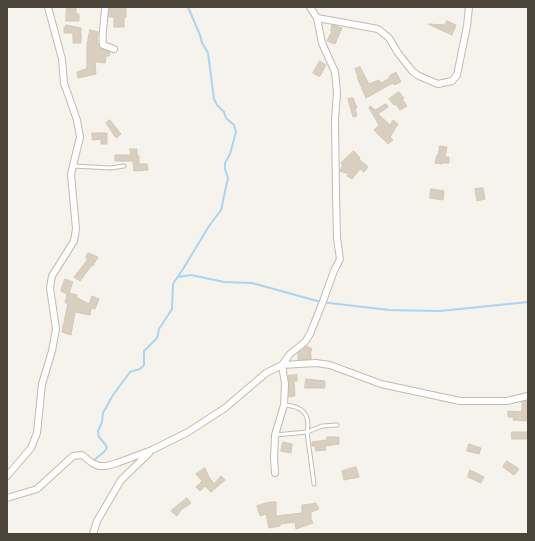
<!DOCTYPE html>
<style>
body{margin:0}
#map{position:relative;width:535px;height:541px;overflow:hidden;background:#f6f3ec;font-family:"DM Sans",sans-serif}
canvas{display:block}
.frame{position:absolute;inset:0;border:8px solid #4b4439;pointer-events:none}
</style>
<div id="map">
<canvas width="535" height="541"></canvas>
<div class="frame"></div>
</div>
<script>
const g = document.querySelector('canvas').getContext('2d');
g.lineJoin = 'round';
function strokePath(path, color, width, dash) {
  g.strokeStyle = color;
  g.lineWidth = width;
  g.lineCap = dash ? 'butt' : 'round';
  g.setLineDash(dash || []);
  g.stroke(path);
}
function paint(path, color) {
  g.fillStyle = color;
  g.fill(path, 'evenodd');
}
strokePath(new Path2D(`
 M178 277 191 275 224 282 252 283 321 302 389 310 440 311 528 302
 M94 460 104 452 107 448 105 444 99 437 98 431 102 422 103 413 113 395 130 372 140 369 144 365V351L157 338 159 329 172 309 173 284 183 269 209 226 221 210 228 178 225 169V163L230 154 236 132 234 125 226 118 224 112 217 105 214 99 208 53 202 43 200 35 188 7`), '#a9d4f2', 2);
const building = new Path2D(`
 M67 7H76V14H79V21H66Z
 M110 7H126V17L124 18V27H114V17H109Z
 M447 21 456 25 452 35 428 24 445 25Z
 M66 25 81 28V43H73V33H64V27H66Z
 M332 25 342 28 335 44 327 41 332 31H331Z
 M90 30 98 32 97 39 99 48 110 52 109 56H106L105 63 96 62 95 63 96 74 78 78 77 72 86 69 87 68V46Z
 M320 61 326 65 320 76H318L313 73Z
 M360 67 369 84 379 80 381 83 390 78 389 76 396 72 401 82 394 85 393 83 366 98 357 77H358L355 69Z
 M399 92 404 98 402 99 407 106 400 110 396 104 394 105 389 99Z
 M353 98 357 108H355L357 116 353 117 348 99Z
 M386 104 388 107 378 114 390 125 393 120 398 124 390 137 393 140 388 144 374 130 379 125 369 108 370 106 375 110Z
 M110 120 121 134 116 138 106 123Z
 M92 133H107V144H101V139L93 140Z
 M440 146 447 147 445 157H449V163H442V164L435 163 437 155H438Z
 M130 149H137V156H139V164H147L148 170 134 171 133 161H115V155H131Z
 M354 151 360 158 359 159 368 167 364 172 360 169 352 179 347 176 349 174 340 171 343 164 341 163Z
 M483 188 485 199 477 201 475 189Z
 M431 189 444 191 443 200 430 198Z
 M88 253 98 257 93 266 92 265 80 281 74 277 88 259 86 258Z
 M65 279 73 282 69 293 77 295 76 297 89 304 92 296 99 299 95 309 91 308 90 315 75 312 71 335 62 332 68 303H65L67 294 61 291Z
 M307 346 312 349 310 354H311V359L298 360V353Z
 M297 375V381H294L295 396 289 397 288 376Z
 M306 379 325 381V388H305Z
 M528 401V421L513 420 514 417H508V411L522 412V402Z
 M512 432H528V439H512Z
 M327 437H339V444L325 446 326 450 316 451 315 446H312V442L327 440Z
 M283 442 292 444 291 453 281 451Z
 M469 444 481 448 479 454 467 451Z
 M507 461 519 469 514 475 503 467Z
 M356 467 359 477 344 480 342 471Z
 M205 468 209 477 214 484 221 476 225 480 211 492 205 486 200 491 196 487 202 481 196 474Z
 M470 470 484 477 481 483 468 477Z
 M187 498 191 503 181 510 177 516 171 511Z
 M270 502H276V516L302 513V505L311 504 316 503 319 509 311 512V519L313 523 296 529 295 522 280 524V526L269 528 266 514 260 516 257 506Z`);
paint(building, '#d8cfc1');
strokePath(building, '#d3c7b4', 1);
const lane = new Path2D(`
 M73 166 111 168 124 166
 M284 405C301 406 311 413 307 432L314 484
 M275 435 307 432 322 426 337 425`);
const street = new Path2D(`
 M105 7C105 18 101 36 103 45L114 49
 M317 18 340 22 378 29 389 38 398 53 413 72 419 76 438 84 452 81 457 75 467 26 469 7
 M275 473 274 459 275 435 284 405 285 384 282 365 290 354 305 342 310 334 322 304 334 271 340 259 337 238 336 194 335 119 337 93 335 72 322 43 317 18 310 7
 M7 476 31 448 37 433 42 384 52 351 56 329 50 288 52 276 74 241 76 229 71 174 80 137 77 120 64 83 62 59 48 7
 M7 498 37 489 73 456 82 455 92 463 99 466H106L117 463 152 450 188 432 225 408 266 373 282 365 316 363 330 365 381 384 460 401H507L528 396
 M93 534 97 521 121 480 149 453`);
strokePath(lane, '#c2bbae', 5);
strokePath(street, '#c2bbae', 8);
strokePath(lane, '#fff', 3);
strokePath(street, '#fff', 6);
</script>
